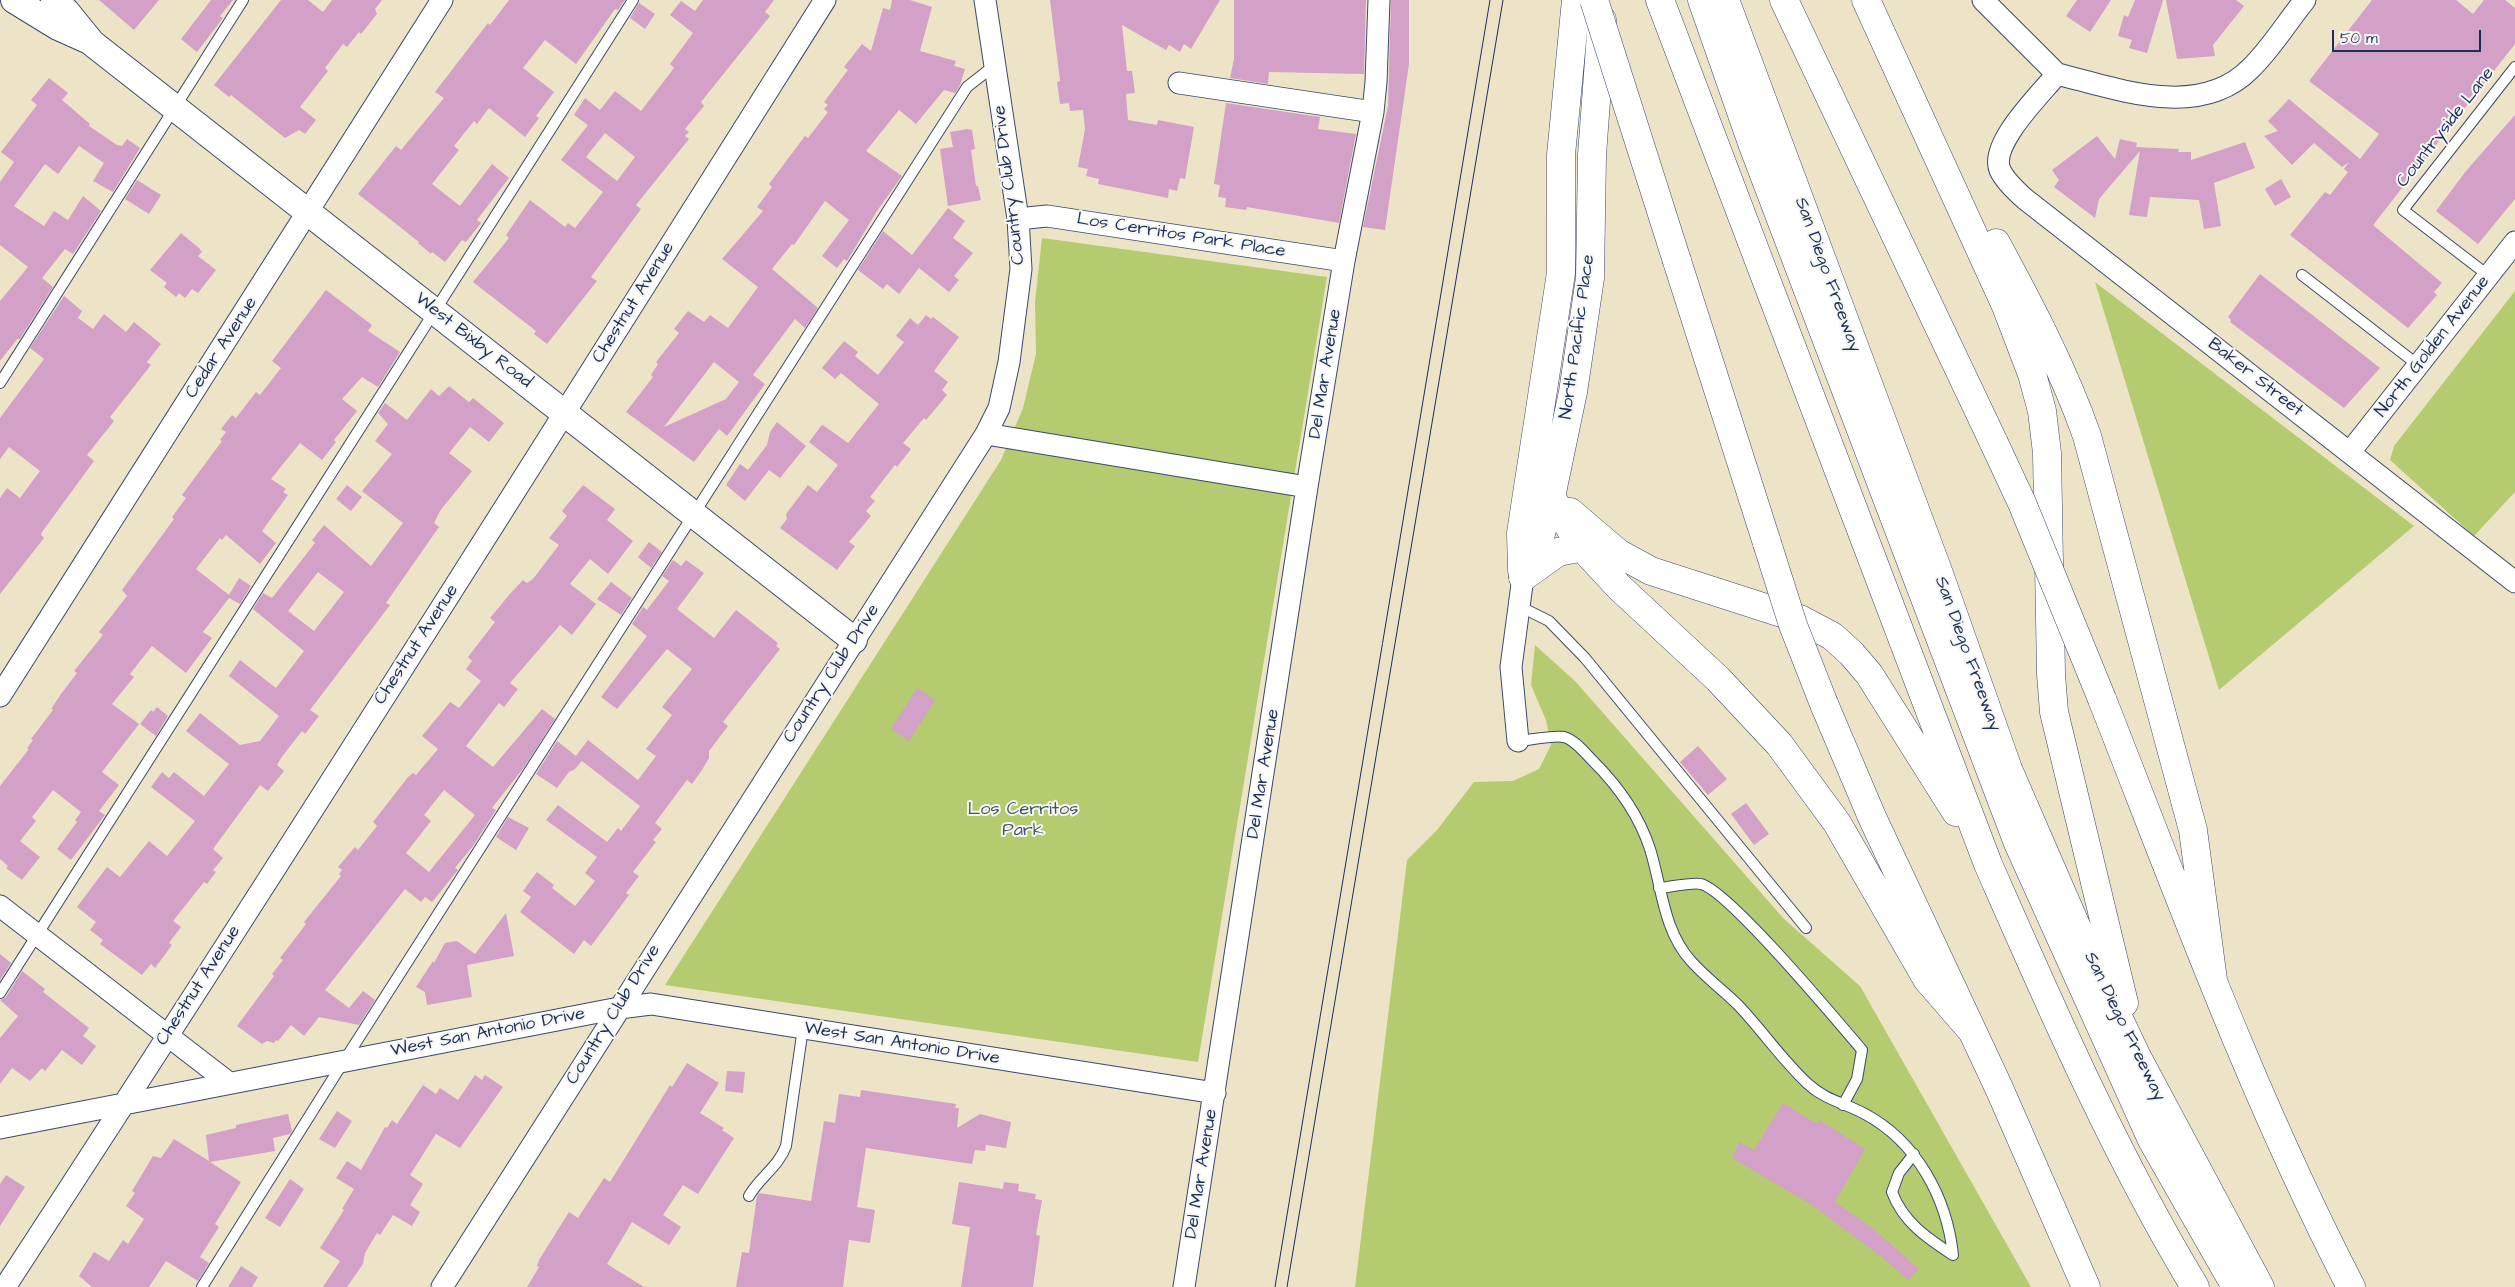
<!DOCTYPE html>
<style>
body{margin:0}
#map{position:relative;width:2515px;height:1287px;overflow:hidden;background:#ede4c7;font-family:"Architects Daughter",sans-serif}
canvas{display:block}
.scale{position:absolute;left:2332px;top:30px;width:149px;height:22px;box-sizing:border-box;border:2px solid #1b2f5e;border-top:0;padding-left:6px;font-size:15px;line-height:18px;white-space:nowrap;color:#1b2f5e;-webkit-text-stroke:4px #f6f6f2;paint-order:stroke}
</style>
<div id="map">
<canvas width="2515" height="1287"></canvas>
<div class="scale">50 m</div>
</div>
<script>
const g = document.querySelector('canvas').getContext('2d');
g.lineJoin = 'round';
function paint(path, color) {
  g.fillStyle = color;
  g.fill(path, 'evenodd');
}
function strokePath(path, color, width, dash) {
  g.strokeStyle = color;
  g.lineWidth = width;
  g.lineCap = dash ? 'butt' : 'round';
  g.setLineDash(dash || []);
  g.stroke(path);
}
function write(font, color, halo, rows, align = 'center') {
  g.font = font + ' "Architects Daughter",sans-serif';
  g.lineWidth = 4;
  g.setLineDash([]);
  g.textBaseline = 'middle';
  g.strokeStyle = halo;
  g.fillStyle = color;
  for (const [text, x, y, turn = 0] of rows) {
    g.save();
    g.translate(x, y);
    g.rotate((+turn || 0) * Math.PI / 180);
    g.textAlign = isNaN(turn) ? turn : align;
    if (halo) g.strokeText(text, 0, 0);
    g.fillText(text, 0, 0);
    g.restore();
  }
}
paint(new Path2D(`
 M1042 238 1327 277 1198 1062 665 985 1001 460 1023 408 1036 354 1035 302Z
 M2095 282 2414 526 2219 690Z
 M2515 291V492L2474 536 2390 460 2394 446Z
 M1535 645 1575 681 1784 919 1860 986 2031 1287H1355L1407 860 1437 830 1474 782 1513 781 1539 769 1551 745 1546 720 1531 685Z`), '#b4cb70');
paint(new Path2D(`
 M99 0H159L134 30Z
 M211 0H233L220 16 223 18 197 52 181 39Z
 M281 0H308L323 12 332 0H382L375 9 377 14 361 34 359 32 347 47 343 44 325 68 328 71 300 107 316 120 305 134 299 130 285 138 231 95 229 97 214 85Z
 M509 0H625L618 10 615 9 576 64 545 40 523 68 554 92 536 116 539 118 525 137 489 108 477 124 474 121 454 146 459 150 432 184 460 206 492 164 509 178 477 220 481 223 466 242 462 240 445 262 432 252 431 254 418 243 419 242 358 194 396 146 401 150 444 98 435 92 488 23 490 25Z
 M703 0H774L765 12 770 16 701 102 704 106 685 129 689 132 685 136 689 139 636 205 641 209 591 277 597 281 547 344 534 334 536 331 473 282 509 238 506 235 530 200 565 227 568 223 575 228 603 192 561 160 588 125 574 115 585 98 600 110 615 91 641 111 674 68 670 64 693 33 670 15 681 1 695 11ZM605 133 635 157 617 181 586 157Z
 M892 0H910L932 7 920 51 956 61 954 66 965 69 960 85 955 93 944 90 916 124 899 110 866 151 902 176 877 211 847 261 844 259 837 268 822 256 849 220 825 201 794 245 792 244 772 269 818 308 805 328 795 319 753 375 765 384 727 436 719 429 694 462 626 412 653 377 651 375 658 364 656 362 679 333 674 329 688 311 704 322 710 315 728 328 758 287 722 259 763 211 757 207 772 187 769 184 805 136 808 138 828 112 824 109 828 105 824 102 848 70 844 67 862 44 871 51 883 8 890 10ZM714 362 739 382 726 399 664 427Z
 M1050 0H1220L1191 49 1184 44 1180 52 1169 45 1166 50 1122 25 1127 71H1132L1135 93 1126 94 1128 120 1157 125 1158 120 1194 127 1185 179 1180 178 1177 191 1169 189 1168 198 1098 184 1099 179 1086 176 1088 169 1078 167 1085 129 1083 110 1070 111 1069 103 1060 104 1057 82 1060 81Z
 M1234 0H1366L1364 74 1269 72 1268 84 1230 78 1234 59Z
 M1391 0H1409V64L1385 230 1363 227 1388 106Z
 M2077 0H2111L2090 32 2066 16Z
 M2135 0H2163L2147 53 2129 48 2132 40 2118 36 2124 15 2128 17Z
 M2166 0H2236L2244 6 2213 45 2215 56 2177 59Z
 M2372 0H2456L2473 14 2484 0H2505L2515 8V44L2373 225 2442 283 2434 292 2437 295 2408 328 2290 235 2325 192 2330 195 2348 172 2344 169 2349 162 2342 167 2314 143 2292 165 2264 136 2278 131 2268 121 2289 99 2360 159 2379 134 2309 81Z
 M639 3 655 14 645 29 630 18Z
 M49 78 68 93 62 100 90 124 89 126 117 145 122 146 127 139 140 148 113 192 93 181 104 163 79 146 58 174 45 164 14 206 44 226 54 211 68 220 83 196 101 211 73 254 65 249 42 278 53 287 19 340 18 338 0 361V301L28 267 0 245V182L14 162 1 152 37 105 31 100Z
 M1226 103 1320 117 1318 129 1356 134 1339 223 1247 207 1246 210 1225 207 1226 198 1218 197 1220 185 1214 184Z
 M2515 115V199L2478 244 2436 211 2466 171Z
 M968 129 972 130 975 149 971 150 976 186H978L981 200 948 206 940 149 953 147 950 132Z
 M2097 136 2115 159 2120 139 2137 143 2136 147 2179 149 2178 152H2191V160L2245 142 2255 168 2214 183 2221 226 2204 229 2199 200 2150 197 2147 217 2129 215 2140 151 2099 199 2095 218 2054 187 2059 180 2052 170Z
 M2281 179 2291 197 2275 206 2265 189Z
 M137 180 161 195 149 214 125 199Z
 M948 208 965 221 953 238 973 253 954 276 959 280 949 292 919 268 899 294 887 284 883 289 858 270 883 231 912 255Z
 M181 233 199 248 202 252 198 256 216 270 198 293 192 289 185 298 179 293 176 297 164 287 167 283 150 270Z
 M2260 274 2380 368 2344 408 2230 322 2231 320 2228 317Z
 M326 290 372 325 368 331 400 352 378 387 362 377 342 399 357 411 334 440 336 442 322 460 300 443 271 479 286 489 283 492 288 495 262 531 276 543 260 564 226 535 222 540 220 538 196 569 229 595 239 578 251 586 240 604 229 598 203 632 212 638 186 673 152 646 130 674 134 677 112 704 139 724 102 772 119 785 99 811 105 815 71 860 57 849 77 822 75 820 81 812 53 790 32 817 36 821 20 841 40 857 22 880 6 868 8 866 0 859V786L29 749 27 748 33 740 31 739 53 710 51 709 61 694 77 673 74 671 103 635 99 632 127 596 122 590 174 519 172 517 186 498 182 495 222 441 220 440 226 432 221 429 232 415 236 418 256 392 260 395 281 368 272 361Z
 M64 296 82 311 78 318 93 329 104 314 126 332 134 322 161 344 147 362 151 365 110 417 114 421 87 455 94 461 42 532 41 535 44 538 0 594V498L7 488 20 498 40 471 9 447 0 459V418L44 359 30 348Z
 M926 315 931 319 933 317 959 337 934 371 948 382 942 390 947 395 926 420 924 418 903 443 911 449 897 467 895 465 870 497 875 501 866 511 871 516 849 542 855 546 837 570 780 528 787 519 786 514 808 485 817 492 838 465 809 442 821 426 823 425 848 443 879 404 841 373 835 379 822 368 844 341 858 352 855 356 878 375 904 342 896 336 910 318 918 325Z
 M449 386 469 402 473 398 504 423 489 442 470 427 449 453 472 471 440 511 434 523 439 527 386 603 390 605 310 710 319 716 305 734 302 731 281 758 277 765 284 771 268 791 260 785 213 849 223 858 213 870 216 872 207 884 204 882 173 921 181 927 169 943 172 945 155 968 151 964 142 975 100 944 103 940 90 930 96 922 77 907 107 867 120 877 149 841 167 856 195 821 151 787 162 772 169 778 174 772 204 796 229 764 186 731 200 713 240 745 260 741 279 716 229 676 240 660 276 688 304 651 253 609 263 593 272 598 315 543 312 540 324 525 371 566 403 523 362 491 392 454 375 441 388 424 378 413 385 403 407 420 431 389 439 396ZM318 572 344 592 314 631 288 611Z
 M777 422 806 446 780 478 769 470 745 501 726 485 740 464 748 470 767 445 770 432Z
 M347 485 362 497 351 511 336 499Z
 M583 485 615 509 607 520 633 541 608 574 590 559 570 584 596 604 572 635 560 625 510 683 518 689 504 707 499 703 466 746 493 767 542 709 555 719 525 766 492 808 496 810 473 846 455 868 458 870 432 902 425 897 421 902 405 889 325 990 349 1008 363 991 375 1000 359 1025 319 1017 304 1036 291 1025 278 1041 276 1040 274 1043 267 1041 262 1044 237 1026 274 976 272 974 283 960 280 958 306 924 304 922 341 876 339 874 342 870 338 867 355 847 358 850 377 826 373 822 408 777 413 773 416 775 438 749 422 736 450 702 459 708 481 681 466 669 472 661 468 657 495 622 490 618 509 595 523 580 527 583 533 579 559 545 549 538 567 516 562 511ZM444 790 475 815 429 872 406 853 431 821 424 815Z
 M649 542 662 552 651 568 638 557Z
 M673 560 681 566 686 560 704 573 677 609 714 638 736 610 778 643 776 646 780 649 723 722 728 726 709 751V758L702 770 692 784 687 780 655 823 662 829 653 840 656 842 633 872 639 876 626 893 629 895 591 946 584 940 574 954 520 912 531 897 523 891 537 872 554 885 552 888 575 906 595 881 585 873 597 857 546 820 558 805 607 842 618 828 621 831 640 806 582 761 575 769 569 772 557 788 536 774 557 741 576 756 588 740 638 780 656 756 646 749 672 715 662 707 692 669 667 649 617 709 601 697 647 636 632 624 643 607 647 610 669 581 662 576Z
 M611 582 632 598 621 615 597 599Z
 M917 688 935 700 909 741 891 729Z
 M157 707 168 716 156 736 140 724 151 710 153 712Z
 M1698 746 1727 779 1708 795 1680 762Z
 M1746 803 1769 834 1754 845 1731 814Z
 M508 817 529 828 516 850 496 837Z
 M506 913 514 956 467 965 472 997 427 1005 425 992 416 987 433 961 434 963 445 943 457 941 475 954Z
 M0 954 11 963 0 980Z
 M22 971 45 989 43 992 89 1028 83 1036 96 1046 82 1065 62 1050 45 1071 42 1068 30 1081 12 1068 0 1084V1038L18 1016 0 1000 6 997Z
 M687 1063 719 1083 700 1113 724 1128 722 1130 734 1138 698 1194 683 1185 663 1215 681 1227 669 1245 632 1222 607 1264 644 1287H527L539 1267 537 1266 539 1260 569 1212 578 1218 604 1178 610 1182 670 1085 672 1087Z
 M727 1071 745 1072 743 1093 725 1091Z
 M475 1075 482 1080 485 1075 503 1087 460 1148 436 1134 410 1175 423 1184 410 1205 420 1212 412 1226 393 1215 380 1235 377 1233 365 1253 363 1264 347 1287H323L340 1261 320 1248 344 1210 342 1209 354 1189 336 1178 347 1161 361 1170 385 1127 387 1128 392 1120 397 1124 423 1085 436 1094 440 1088 458 1100Z
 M861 1090 956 1104 955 1108H959L957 1128 980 1114 1011 1122 1006 1148 986 1145 985 1151 975 1150 972 1164 866 1148 857 1207 875 1210 870 1243 849 1240 843 1287H736L742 1252 749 1253 757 1196 759 1193 811 1201 824 1121 835 1123 839 1094 860 1097Z
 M1783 1103 1817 1124 1819 1120 1865 1149 1835 1202 1871 1227 1919 1269 1908 1280 1883 1258 1812 1205 1732 1158 1739 1142 1754 1150Z
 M337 1111 352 1121 335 1148 319 1139Z
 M288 1114 292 1131 290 1134 273 1138 275 1151 210 1162 241 1182 215 1224 219 1227 200 1257 209 1263 198 1281 166 1261 149 1287H92L79 1276 94 1252 109 1261 123 1240 128 1244 144 1219 126 1206 135 1193 132 1191 153 1156 161 1158 174 1139 209 1161 206 1135 236 1128V1125Z
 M6 1175 25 1187 0 1226V1184Z
 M290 1179 304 1189 280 1227 265 1218Z
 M959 1182 1003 1189 1004 1182 1019 1184 1018 1191 1036 1194 1035 1199 1042 1200 1036 1235 1040 1236 1033 1287H961L970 1227 952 1224Z
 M241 1266 258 1277 252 1287H228Z`), '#d3a0c7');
const service = new Path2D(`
 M2302 275 2418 365
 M2489 276 2403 210 2515 67
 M0 383 243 0
 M1519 606 1549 621 1585 658 1806 928
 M1518 741C1530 740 1553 735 1564 737 1575 740 1585 753 1593 761 1617 785 1639 815 1650 849 1662 887 1663 930 1691 961 1705 977 1723 990 1738 1005 1762 1030 1782 1060 1808 1084 1825 1100 1845 1103 1865 1114 1917 1142 1947 1198 1953 1255
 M1659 888C1670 887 1692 882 1701 884 1729 891 1838 1022 1862 1050L1857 1079 1843 1105
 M0 993 633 0
 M1914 1154 1899 1173 1892 1192C1903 1222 1927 1238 1953 1255
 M749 1196C759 1178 779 1166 786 1146L803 1028
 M202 1287 344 1061 967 87 995 65`);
const minor = new Path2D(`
 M1983 0 2057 74
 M2057 74C2041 94 1989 144 2000 170 2005 181 2016 191 2025 199L2515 582
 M2057 74C2118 89 2199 120 2250 69 2271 49 2287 22 2305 0
 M1179 83 1373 112
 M1018 219 1047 216 1344 261
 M986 434 1307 487
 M2350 452 2515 242
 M0 696 442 0
 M1518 741 1511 667 1523 577
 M0 906 229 1083
 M0 1128 619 1008 651 1004 1215 1093
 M5 1287C283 861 554 430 825 0
 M442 1287 986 434 999 408 1009 362 1021 269 1018 219 985 0
 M1184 1287 1307 487 1344 261 1373 112 1376 82 1379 0`);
const tertiary = new Path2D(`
 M14 0 58 27 87 40
 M54 0 66 11 92 43 854 640`);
const secondary = new Path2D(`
 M1522 570 1521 533 1561 273V155L1576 0
 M1523 577 1540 537 1551 497 1573 392 1590 278 1592 155 1602 20`);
const motorway = new Path2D(`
 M1660 0 1988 864C2051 1007 2114 1153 2195 1287
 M1702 0 1752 143 2018 843 2152 1140 2236 1287
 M1725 0 1938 571 2008 769 2091 960 2136 1055 2260 1287
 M1784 0 1994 443
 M1866 0 2006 306 2032 374 2042 411 2047 453 2051 674 2054 712 2124 1003
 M1996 243C2030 306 2063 368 2087 436L2193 830 2213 980
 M1677 261 1767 543
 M1532 466 1581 546 1619 587 1718 679 1779 744 1837 823 1927 979 1972 1031
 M1570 512 1618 553 1651 571 1800 619 1832 636 1851 653 1869 674 1956 812
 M1523 577 1558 552 1599 544
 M2102 699C2180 897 2253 1098 2351 1287
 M1824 704 1872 817 1999 1088 2086 1287`);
strokePath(service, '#3a4a6e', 12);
strokePath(minor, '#3a4a6e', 23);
strokePath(tertiary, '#3a4a6e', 28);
strokePath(secondary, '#3a4a6e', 29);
strokePath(motorway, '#3a4a6e', 29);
strokePath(service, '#fff', 10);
strokePath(minor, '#fff', 21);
strokePath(tertiary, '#fff', 26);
strokePath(secondary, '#fff', 28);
strokePath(motorway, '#fff', 28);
strokePath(new Path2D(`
 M1275 1287 1490 0
 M1287 1287 1503 0`), '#1b2f5e', 1);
const motorwayBridge = new Path2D(`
 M1594 0 1677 261
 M1994 443 2022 503 2102 699
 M1767 543 1793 625 1824 704`);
strokePath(motorwayBridge, '#3a4a6e', 29, []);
strokePath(motorwayBridge, '#fff', 28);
write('18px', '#1b2f5e', '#f6f6f2', [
 ["Countryside Lane",2446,128,-52],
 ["Country Club Drive",1010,185,-97],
 ["Los Cerritos Park Place",1181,236,9],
 ["San Diego Freeway",1827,275,70],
 ["Chestnut Avenue",634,303,-58],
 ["North Pacific Place",1578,337,-82],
 ["West Bixby Road",473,341,38],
 ["North Golden Avenue",2433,347,-52],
 ["Cedar Avenue",222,348,-57],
 ["Del Mar Avenue",1326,374,-81],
 ["Baker Street",2255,378,38],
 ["Chestnut Avenue",417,645,-57],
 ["San Diego Freeway",1967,654,70],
 ["Country Club Drive",832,674,-57],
 ["Del Mar Avenue",1264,774,-81],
 ["Chestnut Avenue",199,986,-57],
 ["Country Club Drive",614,1015,-58],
 ["San Diego Freeway",2124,1027,64],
 ["West San Antonio Drive",488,1033,-11],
 ["West San Antonio Drive",902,1044,9],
 ["Del Mar Avenue",1202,1174,-81]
]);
write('18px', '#415662', '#f6f6f2', [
 ["Los Cerritos",1023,810],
 ["Park",1023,831]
]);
</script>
